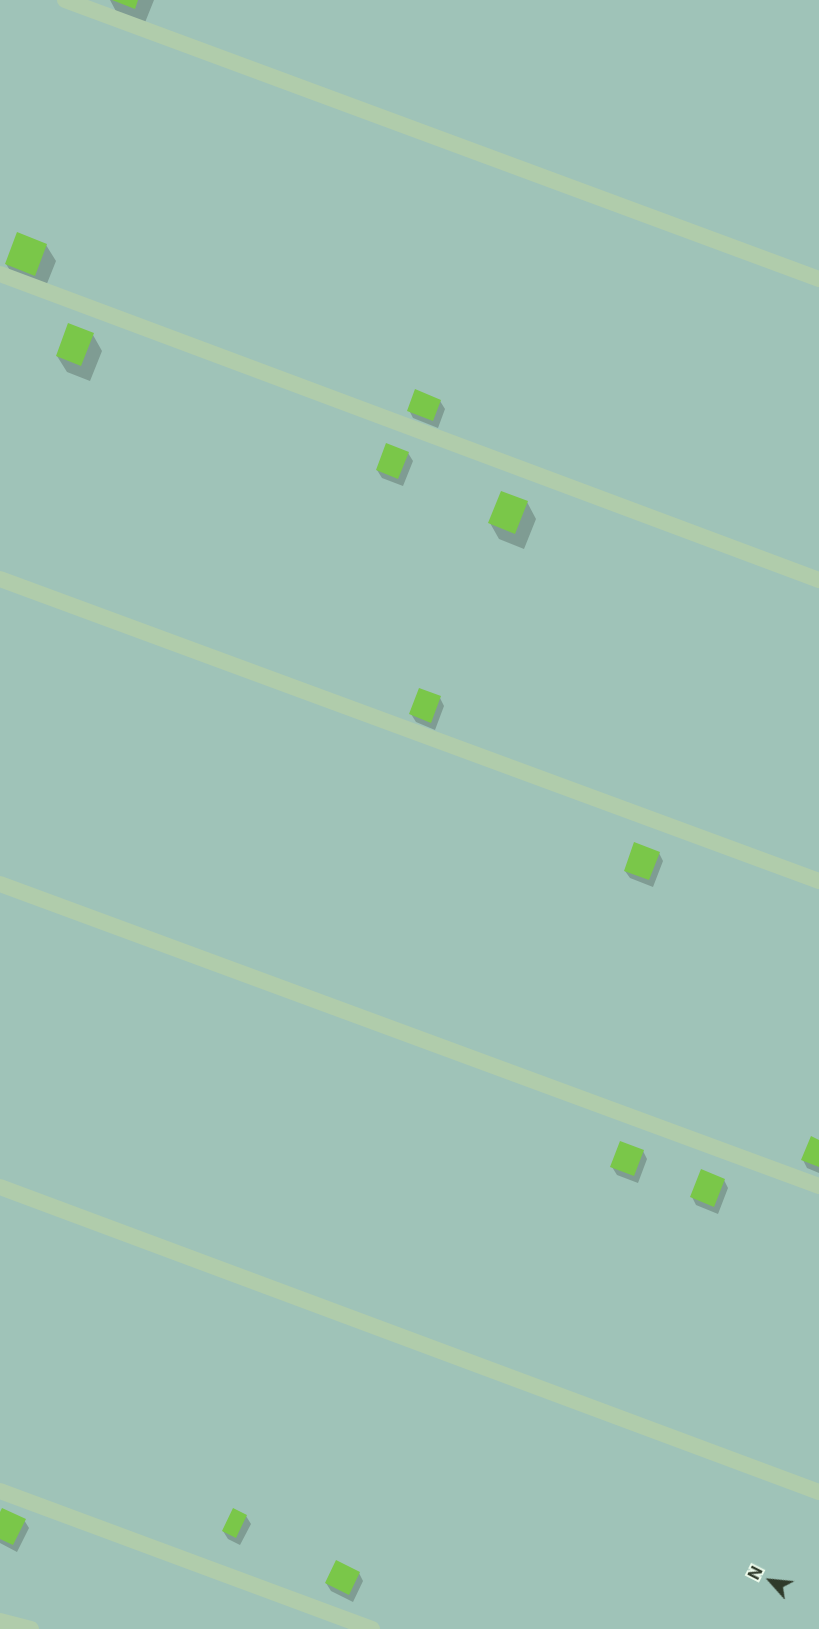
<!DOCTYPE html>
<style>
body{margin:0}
#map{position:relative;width:819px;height:1629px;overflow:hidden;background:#e1f3df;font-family:Inter,sans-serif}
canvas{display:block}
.north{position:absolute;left:741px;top:1551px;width:60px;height:60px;-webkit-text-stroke:4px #edfbec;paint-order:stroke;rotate:297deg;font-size:16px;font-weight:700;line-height:24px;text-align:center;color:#2f3a2a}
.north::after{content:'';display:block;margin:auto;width:21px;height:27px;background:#2f3a2a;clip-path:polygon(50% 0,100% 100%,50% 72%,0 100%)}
</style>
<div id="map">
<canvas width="819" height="1629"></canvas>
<div class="north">N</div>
</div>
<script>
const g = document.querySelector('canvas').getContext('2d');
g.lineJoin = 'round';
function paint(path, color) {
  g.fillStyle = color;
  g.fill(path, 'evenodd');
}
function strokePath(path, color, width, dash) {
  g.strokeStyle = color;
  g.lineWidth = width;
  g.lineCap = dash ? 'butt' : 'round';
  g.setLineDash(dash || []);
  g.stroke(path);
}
paint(new Path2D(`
 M0 0H819V1629H0Z`), '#9fc3b8');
paint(new Path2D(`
 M110 0H154L144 25 118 15Z
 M46 245 56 261 44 291 16 280 6 264Z
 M93 335 102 351 90 381 67 372 57 356Z
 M440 401 445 409 438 428 413 418 409 410Z
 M408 453 413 461 403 486 382 478 377 470Z
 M527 502 536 519 524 549 499 539 490 523Z
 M440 698 444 706 435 730 416 722 411 714Z
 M659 853 663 861 653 887 630 878 625 871Z
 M819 1141V1173L807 1168 803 1160Z
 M643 1151 647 1159 638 1183 617 1175 612 1167Z
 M724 1180 728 1188 718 1214 696 1205 692 1197Z
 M0 1515 24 1520 29 1528 17 1552 0 1543Z
 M246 1516 251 1524 240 1545 228 1539 223 1531Z
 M359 1573 363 1581 353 1602 331 1591 326 1583Z`), '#0003');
paint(new Path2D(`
 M112 0H138L135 9Z
 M17 232 47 244 35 276 5 264Z
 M68 323 94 333 81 366 56 356Z
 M415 389 441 400 433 421 407 411Z
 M386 443 409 452 398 479 376 470Z
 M501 491 528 501 515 534 488 523Z
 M419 688 441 696 431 723 409 714Z
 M634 842 660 852 649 880 624 871Z
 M811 1136 819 1140V1167L801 1160Z
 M620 1141 644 1150 634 1176 610 1167Z
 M701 1169 725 1179 714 1207 690 1197Z
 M2 1508 26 1519 13 1545 0 1539V1512Z
 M233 1508 247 1515 236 1538 222 1531Z
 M336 1560 360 1572 349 1595 325 1583Z`), '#7ac749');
strokePath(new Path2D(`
 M65 0 819 279
 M0 274 819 580
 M0 579 819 881
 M0 884 819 1186
 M0 1187 819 1492
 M0 1491 372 1629
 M0 1621 31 1629`), '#b0ccab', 16);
</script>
